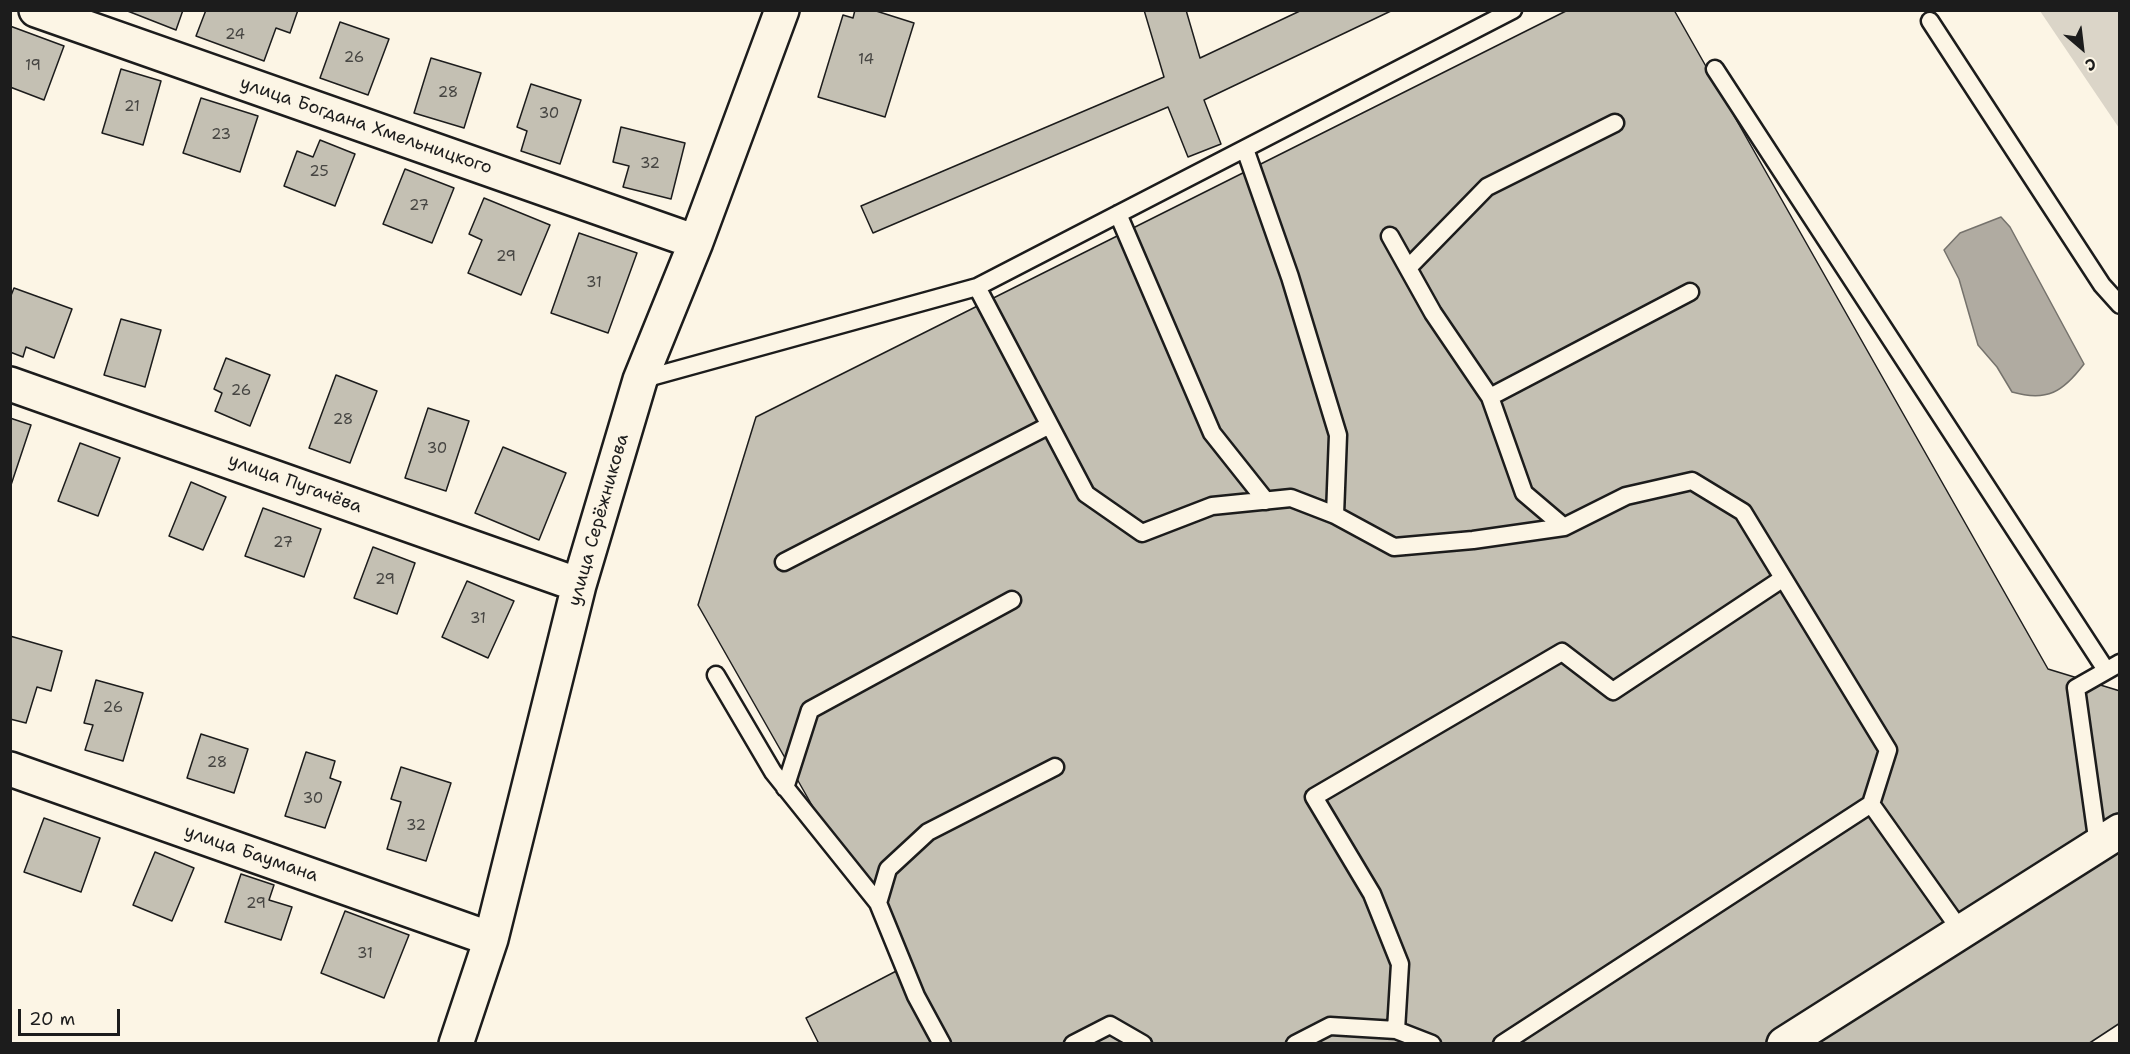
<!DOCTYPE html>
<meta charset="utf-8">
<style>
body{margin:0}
#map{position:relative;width:2130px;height:1054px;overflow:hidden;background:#fcf5e5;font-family:"Shantell Sans",sans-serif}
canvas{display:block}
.frame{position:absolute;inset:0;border:12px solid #1c1c1c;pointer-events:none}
.north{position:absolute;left:2052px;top:18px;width:60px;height:60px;-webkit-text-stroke:4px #fcf5e5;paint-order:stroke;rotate:152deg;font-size:16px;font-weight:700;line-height:24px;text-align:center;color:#1c1c1c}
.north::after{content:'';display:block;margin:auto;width:21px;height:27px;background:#1c1c1c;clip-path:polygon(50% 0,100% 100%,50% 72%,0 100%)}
.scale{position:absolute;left:18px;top:1009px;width:102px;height:27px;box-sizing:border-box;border:3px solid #1c1c1c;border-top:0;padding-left:8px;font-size:18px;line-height:21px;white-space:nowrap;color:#1c1c1c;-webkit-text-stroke:4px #fcf5e5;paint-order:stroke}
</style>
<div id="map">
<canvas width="2130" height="1054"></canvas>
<div class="frame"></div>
<div class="north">С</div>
<div class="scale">20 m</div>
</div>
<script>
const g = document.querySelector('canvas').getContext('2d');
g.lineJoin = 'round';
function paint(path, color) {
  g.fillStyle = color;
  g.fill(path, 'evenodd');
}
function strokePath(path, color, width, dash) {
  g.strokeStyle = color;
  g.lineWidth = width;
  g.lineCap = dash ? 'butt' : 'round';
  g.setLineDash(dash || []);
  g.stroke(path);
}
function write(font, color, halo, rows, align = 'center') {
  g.font = font + ' "Shantell Sans",sans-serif';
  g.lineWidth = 5;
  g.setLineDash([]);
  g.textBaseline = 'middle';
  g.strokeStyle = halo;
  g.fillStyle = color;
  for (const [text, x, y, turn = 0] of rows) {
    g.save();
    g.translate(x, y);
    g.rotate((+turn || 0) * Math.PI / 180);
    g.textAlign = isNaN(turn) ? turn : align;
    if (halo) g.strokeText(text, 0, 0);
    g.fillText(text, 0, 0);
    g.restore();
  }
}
paint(new Path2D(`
 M2040 11H2119V128Z`), '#dbd5c8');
const water = new Path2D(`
 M2001 217 2010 227 2084 364C2063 392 2047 402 2012 392L1997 367 1978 345 1959 279 1944 250 1960 233Z`);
paint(water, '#b0aba1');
strokePath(water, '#75726c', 1.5);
const building = new Path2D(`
 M125 10H183L176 30Z
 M206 10H298L290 33 276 28 264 61 196 36Z
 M855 10H873L914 23 885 117 818 97 843 15 853 18Z
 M1144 10H1186L1200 58 1302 10H1393L1204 100 1221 144 1188 157 1168 107 873 233 861 206 1164 77Z
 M1568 10H1674L2048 669 2120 691V1023L2088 1044H819L806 1018 904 967 698 605 756 417Z
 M340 22 389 39 368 95 320 78Z
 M10 26 64 46 44 100 10 87Z
 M431 58 481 73 464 128 414 113Z
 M121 69 161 81 143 145 102 133Z
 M531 84 581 100 560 164 521 151 527 131 517 127Z
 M201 98 258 116 240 172 183 153Z
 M621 127 685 143 671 199 623 187 629 166 613 162Z
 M320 140 355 154 335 206 284 186 297 151 313 157Z
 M405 169 454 188 432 243 383 224Z
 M484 198 550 225 521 295 468 273 482 240 469 234Z
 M579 233 637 253 608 333 551 313Z
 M14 288 72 309 54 358 26 347 23 357 10 352V298Z
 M121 319 161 330 145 387 104 375Z
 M226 358 270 375 250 426 215 411 222 393 214 389Z
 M336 375 377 391 350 463 309 448Z
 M428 408 469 421 446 491 405 478Z
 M10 418 31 425 10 488Z
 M80 443 120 458 98 516 58 501Z
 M503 447 566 473 539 540 475 513Z
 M191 482 226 497 203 550 169 536Z
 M263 508 321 529 304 577 245 556Z
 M373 547 415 563 397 614 354 598Z
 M467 581 514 601 488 658 442 637Z
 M10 636 62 651 51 691 37 687 26 723 10 719Z
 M96 680 143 693 123 761 85 750 93 725 84 723Z
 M201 734 248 749 234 793 187 778Z
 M306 752 335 761 330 778 341 782 325 828 285 816Z
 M401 767 451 783 426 861 387 849 401 802 391 799Z
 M44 818 100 838 81 892 24 872Z
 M155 852 194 868 172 921 133 905Z
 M241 874 274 885 269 900 292 907 281 940 225 922Z
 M345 911 409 935 384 998 321 973Z`);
paint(building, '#c4c0b3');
strokePath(building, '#1c1c1c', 1.5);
const lane = new Path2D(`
 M1930 21 2102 285 2120 305
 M1715 69 2106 670
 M1245 149 1290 277 1338 435 1335 515
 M1118 214 1212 433 1266 501
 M1390 236 1433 313 1490 397 1524 493 1564 527
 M1408 268 1487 187 1615 123
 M977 287 1086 494 1142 533 1212 506 1291 498 1335 515 1394 547 1473 540 1564 527 1626 496 1692 481 1743 512 1888 750 1871 804
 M640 380 977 287 1513 10
 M1490 397 1690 292
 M784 562 1048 426
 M716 675 773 772 878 903 916 996 942 1044
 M785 788 810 710 1012 600
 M2098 845 2076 688 2120 663
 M878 903 888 869 928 832 1055 767
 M1396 1030 1400 964 1372 894 1314 797 1562 652 1613 691 1782 579
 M1073 1044 1110 1025 1143 1044
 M1295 1044 1330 1026 1396 1030 1432 1044
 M1502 1044 1871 804 1961 931`);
const street = new Path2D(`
 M36 10 696 242
 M10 384 579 585
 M10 769 491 939
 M456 1044 491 939 579 585 640 380 696 242 782 10
 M1784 1044 2120 831`);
strokePath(lane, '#1c1c1c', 21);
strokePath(street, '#1c1c1c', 38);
strokePath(lane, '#fcf5e5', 16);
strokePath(street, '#fcf5e5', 33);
write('15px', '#464542', null, [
 ["24",235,35],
 ["26",354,58],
 ["14",866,60],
 ["19",33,66],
 ["28",448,93],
 ["21",132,107],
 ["30",549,114],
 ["23",221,135],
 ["32",650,164],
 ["25",319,172],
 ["27",419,206],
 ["29",506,257],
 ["31",594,283],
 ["26",241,391],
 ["28",343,420],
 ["30",437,449],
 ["27",283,543],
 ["29",385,580],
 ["31",478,619],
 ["26",113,708],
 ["28",217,763],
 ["30",313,799],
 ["32",416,826],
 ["29",256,904],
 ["31",365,954]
]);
write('18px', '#1c1c1c', '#fcf5e5', [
 ["улица Богдана Хмельницкого",366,126,19],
 ["улица Пугачёва",295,484,20],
 ["улица Серёжникова",599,520,-74],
 ["улица Баумана",251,854,19]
]);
</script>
